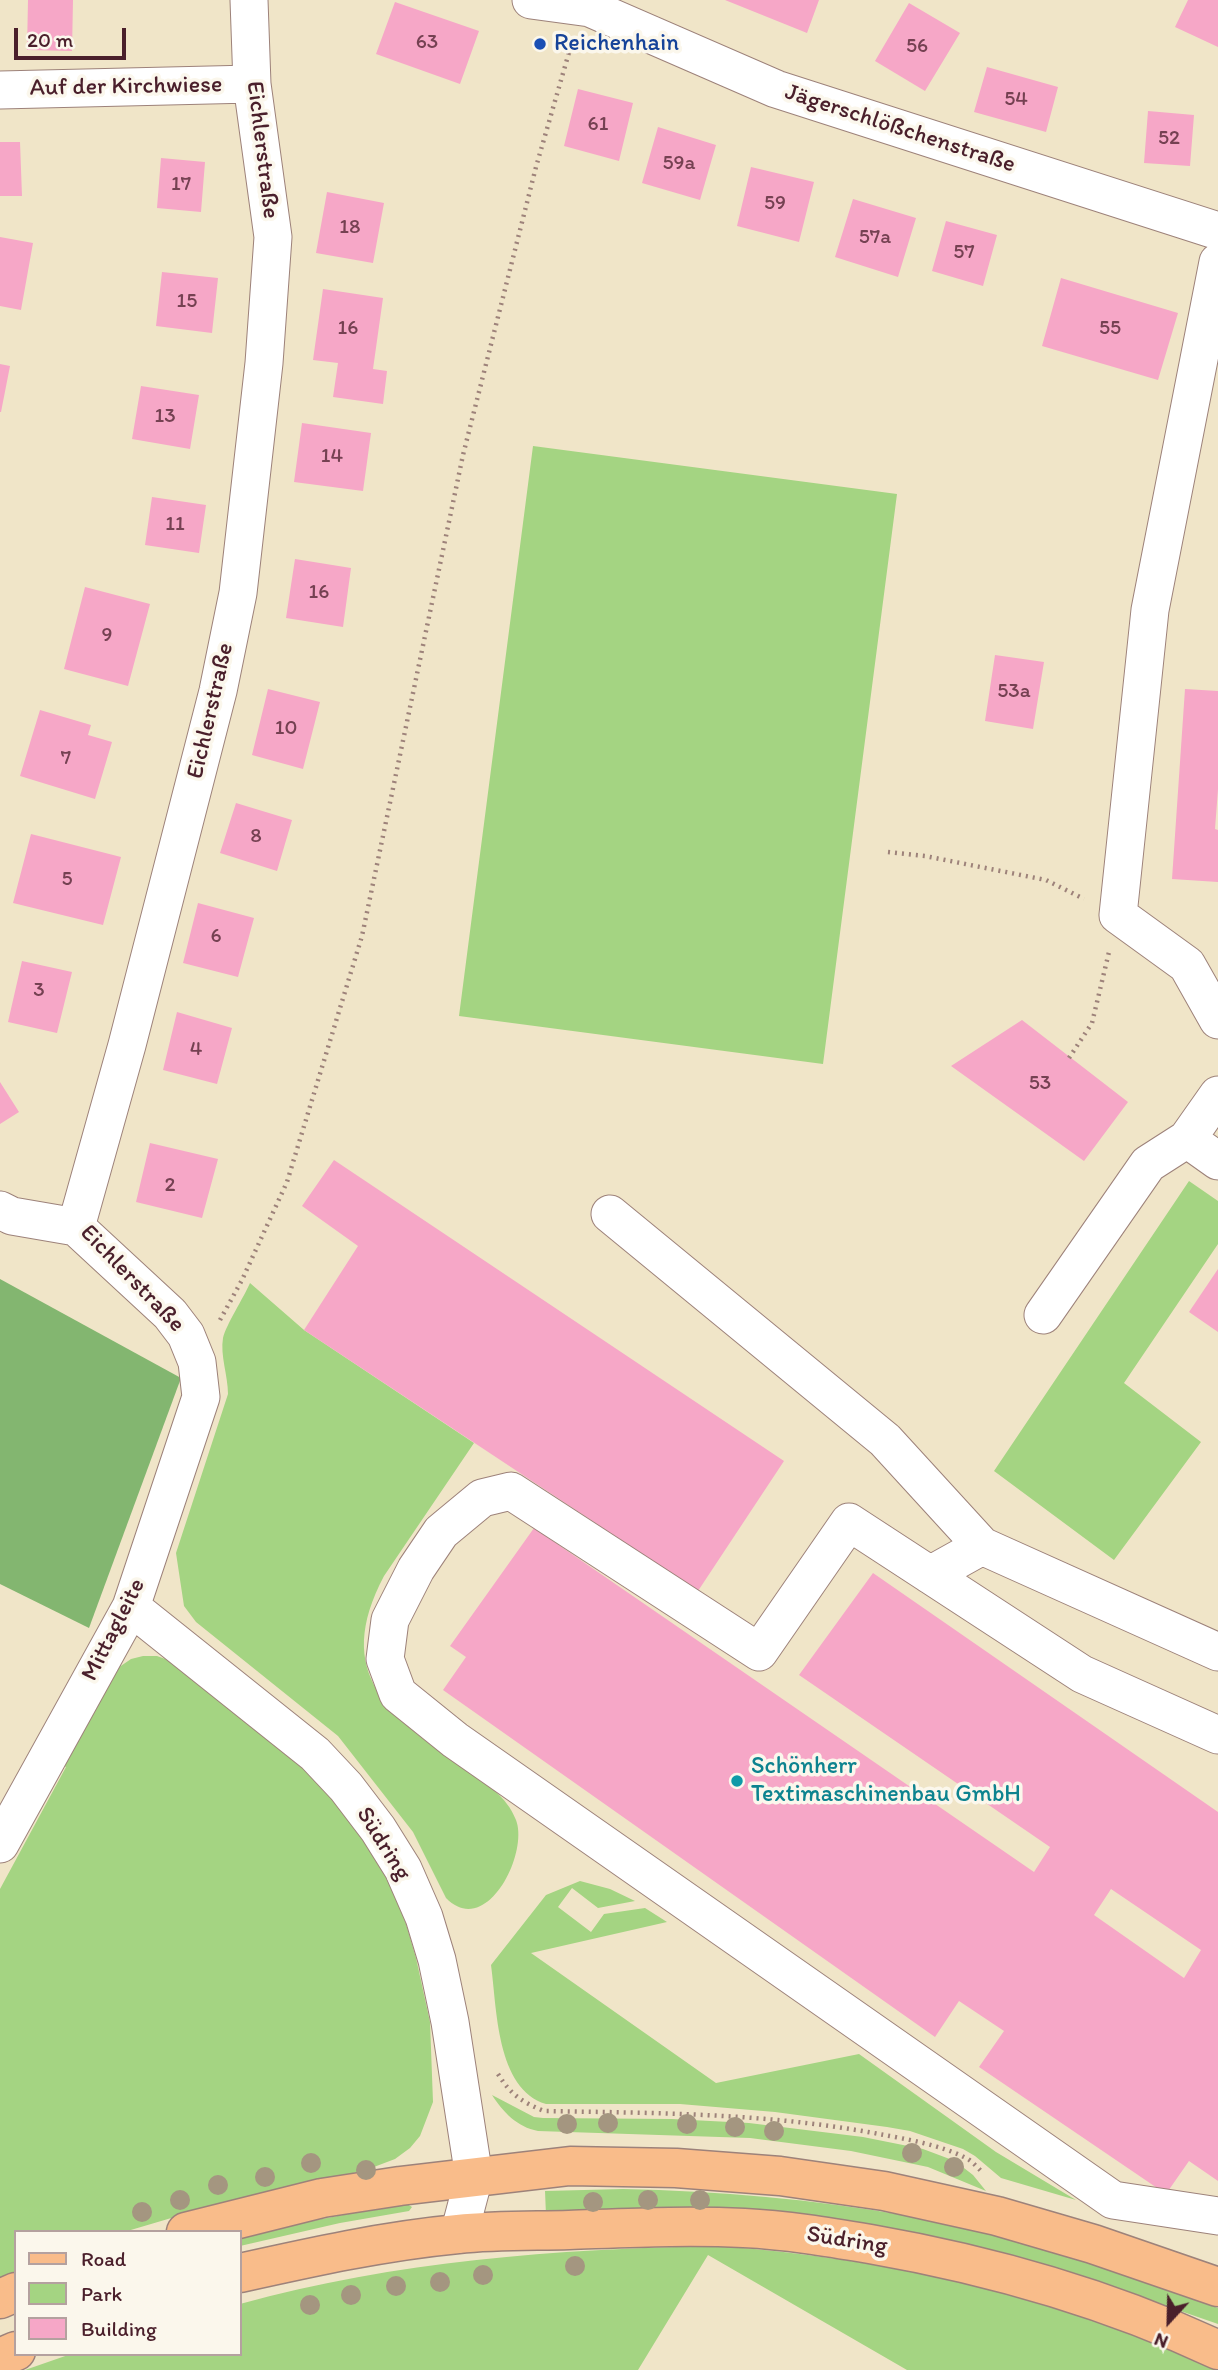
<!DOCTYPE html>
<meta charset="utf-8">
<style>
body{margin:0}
#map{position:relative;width:1218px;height:2370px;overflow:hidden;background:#f0e5c8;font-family:Itim,sans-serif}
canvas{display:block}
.legend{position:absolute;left:14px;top:2230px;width:228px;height:126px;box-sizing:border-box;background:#fbf7ec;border:2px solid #b4a19f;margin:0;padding:9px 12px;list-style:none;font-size:21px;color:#4a1f2b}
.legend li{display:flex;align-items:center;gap:14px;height:35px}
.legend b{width:35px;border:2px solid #b4a19f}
.north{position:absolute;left:1134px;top:2286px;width:70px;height:70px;-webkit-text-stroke:5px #fbf7ec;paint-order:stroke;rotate:202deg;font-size:19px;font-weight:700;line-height:28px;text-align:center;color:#4a1f2b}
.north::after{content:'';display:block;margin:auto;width:24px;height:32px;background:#4a1f2b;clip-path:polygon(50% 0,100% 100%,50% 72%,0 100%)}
.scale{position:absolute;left:14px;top:28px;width:112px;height:32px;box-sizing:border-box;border:4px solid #4a1f2b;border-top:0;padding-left:9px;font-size:21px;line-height:24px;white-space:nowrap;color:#4a1f2b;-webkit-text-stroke:5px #fbf7ec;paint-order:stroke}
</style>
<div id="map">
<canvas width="1218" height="2370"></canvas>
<ul class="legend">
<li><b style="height:9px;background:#f9bc8a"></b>Road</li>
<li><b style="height:19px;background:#a4d482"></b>Park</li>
<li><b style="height:19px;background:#f6a7c7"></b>Building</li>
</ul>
<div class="north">N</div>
<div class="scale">20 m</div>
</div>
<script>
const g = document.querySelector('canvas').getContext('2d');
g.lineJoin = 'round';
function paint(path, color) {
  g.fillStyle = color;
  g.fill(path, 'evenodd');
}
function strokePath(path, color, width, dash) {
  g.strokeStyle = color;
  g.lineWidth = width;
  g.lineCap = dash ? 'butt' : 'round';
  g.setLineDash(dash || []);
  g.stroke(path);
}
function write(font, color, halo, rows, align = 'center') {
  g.font = font + ' Itim,sans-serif';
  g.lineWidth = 7;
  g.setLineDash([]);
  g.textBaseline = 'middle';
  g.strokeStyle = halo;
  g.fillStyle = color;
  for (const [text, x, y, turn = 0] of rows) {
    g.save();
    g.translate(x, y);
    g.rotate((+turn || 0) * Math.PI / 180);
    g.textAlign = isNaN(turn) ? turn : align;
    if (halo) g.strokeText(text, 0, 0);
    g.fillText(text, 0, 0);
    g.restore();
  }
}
paint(new Path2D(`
 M533 446 897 494 823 1064 459 1016Z
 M1189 1181 1218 1201V1244L1124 1383 1201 1442 1114 1560 994 1471Z
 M250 1283 304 1330 474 1443 384 1576C332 1674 389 1716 465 1769 485 1783 507 1796 516 1820 529 1854 486 1939 446 1898L413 1832 338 1736 196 1622 184 1606 176 1553 228 1394C228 1376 220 1355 223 1338 226 1325 244 1297 250 1283Z
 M143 1656H157L168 1660 302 1767 343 1810 365 1840 386 1876 404 1917 416 1958 430 2022 433 2102 420 2136 410 2148 395 2159 366 2170 222 2203 124 2232H16V2273L0 2280V1889L66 1767 54 1761 112 1672 131 1659Z
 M580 1881 610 1889 635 1901 598 1908 572 1888 558 1907 591 1932 604 1914 645 1908 667 1922 531 1953 716 2083 859 2054 996 2152 1076 2200 1001 2178 975 2156 963 2149 910 2131 887 2127 775 2112 680 2104H546C496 2089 497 2008 491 1965L546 1895Z
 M492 2095 534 2117 543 2118 672 2119 749 2123 863 2137 923 2149 955 2161 973 2175 986 2191 928 2167 851 2151 750 2138 538 2131C517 2127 503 2112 492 2095Z
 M623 2189C719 2191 813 2199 908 2216 1014 2235 1117 2270 1218 2308V2324L1071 2273 546 2215 545 2191Z
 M407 2204 412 2207 409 2211 340 2223 240 2246V2237C295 2223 351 2213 407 2204Z
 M717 2246C888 2258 1062 2297 1218 2370H907L708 2255 638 2370H25L71 2354H240V2304C396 2261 556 2249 717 2246Z`), '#a4d482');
paint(new Path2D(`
 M0 1279 181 1378 89 1628 0 1584Z`), '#83b670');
paint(new Path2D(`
 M28 0H73L72 51 27 50Z
 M725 0H819L807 33Z
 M1188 0H1218V47L1175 27Z
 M395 2 479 31 460 84 376 54Z
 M909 3 960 33 925 91 875 61Z
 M987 67 1058 87 1046 132 974 112Z
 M578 89 633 103 619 161 564 146Z
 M1148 111 1194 115 1190 166 1144 163Z
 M658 127 716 145 700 200 642 183Z
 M0 142H20L22 196H0Z
 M161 158 205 162 201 212 157 208Z
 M751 167 814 182 799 242 737 226Z
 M327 192 384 203 373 263 316 253Z
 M853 199 916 218 898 277 835 257Z
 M946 221 997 235 983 286 932 271Z
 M0 237 33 243 21 310 0 306Z
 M162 272 218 278 212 333 156 326Z
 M1061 278 1178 313 1158 380 1042 346Z
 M323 289 383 298 373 369 387 371 383 404 333 397 338 363 313 360Z
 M0 364 10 366 1 412H0Z
 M141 386 199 395 190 449 132 439Z
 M302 423 371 433 363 491 294 482Z
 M152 497 206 505 199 553 145 545Z
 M295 559 351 568 343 627 286 618Z
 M85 587 150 604 128 686 64 669Z
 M995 655 1044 662 1033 729 985 721Z
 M268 689 320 702 303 769 252 755Z
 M1185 689 1218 691V789L1215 829 1218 830V882L1172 879Z
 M40 710 91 725 88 735 112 742 95 799 20 776Z
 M236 803 292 820 277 871 220 853Z
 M31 834 121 857 103 925 13 903Z
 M198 903 254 918 238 977 183 963Z
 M22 961 72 972 57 1033 8 1022Z
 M177 1012 232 1028 217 1084 163 1070Z
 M1022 1020 1128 1102 1084 1161 951 1066Z
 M0 1082 19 1112 0 1124Z
 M150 1143 218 1159 202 1218 136 1202Z
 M334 1160 784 1461 698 1591 304 1330 358 1246 302 1206Z
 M1218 1269V1332L1189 1312Z
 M534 1528 1034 1872 1050 1847 799 1675 873 1573 1218 1812V2181L1189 2161 1166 2194 979 2067 1004 2031 959 2001 935 2037 443 1690 466 1657 450 1646ZM1111 1889 1201 1950 1184 1978 1094 1915Z`), '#f6a7c7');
const minor = new Path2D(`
 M531 0 590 8 776 89 1218 231
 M0 90 252 84
 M1218 262 1150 610 1118 915 1187 965 1218 1020
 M1187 1139 1218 1161
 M0 1210 12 1216 76 1227
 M610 1214 885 1440 982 1546
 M1043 1315 1148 1164 1187 1139 1218 1095
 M930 1575 982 1546 1218 1652
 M131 1607 315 1754 346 1787 378 1829 403 1869 424 1917 437 1960 450 2022 474 2177 459 2234
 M1218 1735 1082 1674 849 1522 759 1652 511 1491 482 1498 441 1532 416 1569 390 1620 385 1659 398 1694 455 1740 1113 2200 1218 2216
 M0 1844 131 1607 201 1397 197 1362 186 1335 170 1314 76 1227 127 1045 218 691 238 593 264 363 273 237 252 84 249 0`);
const major = new Path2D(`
 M186 2232 322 2198 400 2186 570 2166 676 2168 780 2176 884 2191 997 2216 1093 2244 1218 2287
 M240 2273C312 2257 384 2241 458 2234 495 2230 533 2231 569 2230 628 2228 686 2225 744 2228 786 2230 828 2237 870 2244 990 2265 1107 2298 1218 2350
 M0 2299 16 2292
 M0 2358 16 2351`);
strokePath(minor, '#9d827a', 39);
strokePath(major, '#9d827a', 41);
strokePath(new Path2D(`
 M888 852 925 856 1046 880 1084 899
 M1069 1058 1092 1023 1109 952
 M220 1320 242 1280 287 1182 362 936 463 455 536 167 572 42
 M498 2074C511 2095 522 2102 544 2111 657 2113 768 2113 879 2134 906 2139 941 2145 966 2158 972 2161 977 2167 982 2172`), '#9d827a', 4.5, [2, 5]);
strokePath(minor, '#fff', 37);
strokePath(major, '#f9bc8a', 38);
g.fillStyle = '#a49680';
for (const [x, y] of [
 [608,2123],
 [567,2124],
 [687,2124],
 [735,2127],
 [774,2131],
 [912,2153],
 [311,2163],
 [954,2167],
 [366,2170],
 [265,2177],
 [218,2185],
 [180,2200],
 [648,2200],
 [700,2200],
 [593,2202],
 [142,2212],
 [575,2266],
 [483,2275],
 [440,2282],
 [396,2286],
 [351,2295],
 [310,2305]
]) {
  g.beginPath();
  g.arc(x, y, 10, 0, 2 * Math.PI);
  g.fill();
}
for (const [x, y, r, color] of [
 [540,44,7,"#1a4fb4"],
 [737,1781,7,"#0f9aa8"]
]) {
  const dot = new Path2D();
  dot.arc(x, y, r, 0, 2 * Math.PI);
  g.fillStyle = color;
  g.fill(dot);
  strokePath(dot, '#fbf7ec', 2.5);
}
write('21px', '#754152', null, [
 ["63",427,43],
 ["56",917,47],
 ["54",1016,100],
 ["61",598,125],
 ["52",1169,139],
 ["59a",679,164],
 ["17",181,185],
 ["59",775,204],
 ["18",350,228],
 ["57a",875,238],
 ["57",964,253],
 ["15",187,302],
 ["16",348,329],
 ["55",1110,329],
 ["13",165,417],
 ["14",332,457],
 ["11",175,525],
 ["16",319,593],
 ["9",107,636],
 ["53a",1014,692],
 ["10",286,729],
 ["7",66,759],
 ["8",256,837],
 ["5",67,880],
 ["6",216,937],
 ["3",39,991],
 ["4",196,1050],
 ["53",1040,1084],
 ["2",170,1186]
]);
write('24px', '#164399', '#fbf7ec', [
 ["Reichenhain",554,44]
], 'left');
write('24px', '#4a1f2b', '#fbf7ec', [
 ["Auf der Kirchwiese",126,87,-1],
 ["Jägerschlößchenstraße",900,129,18],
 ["Eichlerstraße",262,150,83],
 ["Eichlerstraße",211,711,-77],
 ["Eichlerstraße",132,1279,46],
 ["Mittagleite",114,1630,-63],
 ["Südring",383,1844,58],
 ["Südring",847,2241,9]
]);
write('24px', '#0d838f', '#fbf7ec', [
 ["Schönherr",751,1767],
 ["Textimaschinenbau GmbH",751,1795]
], 'left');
</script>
